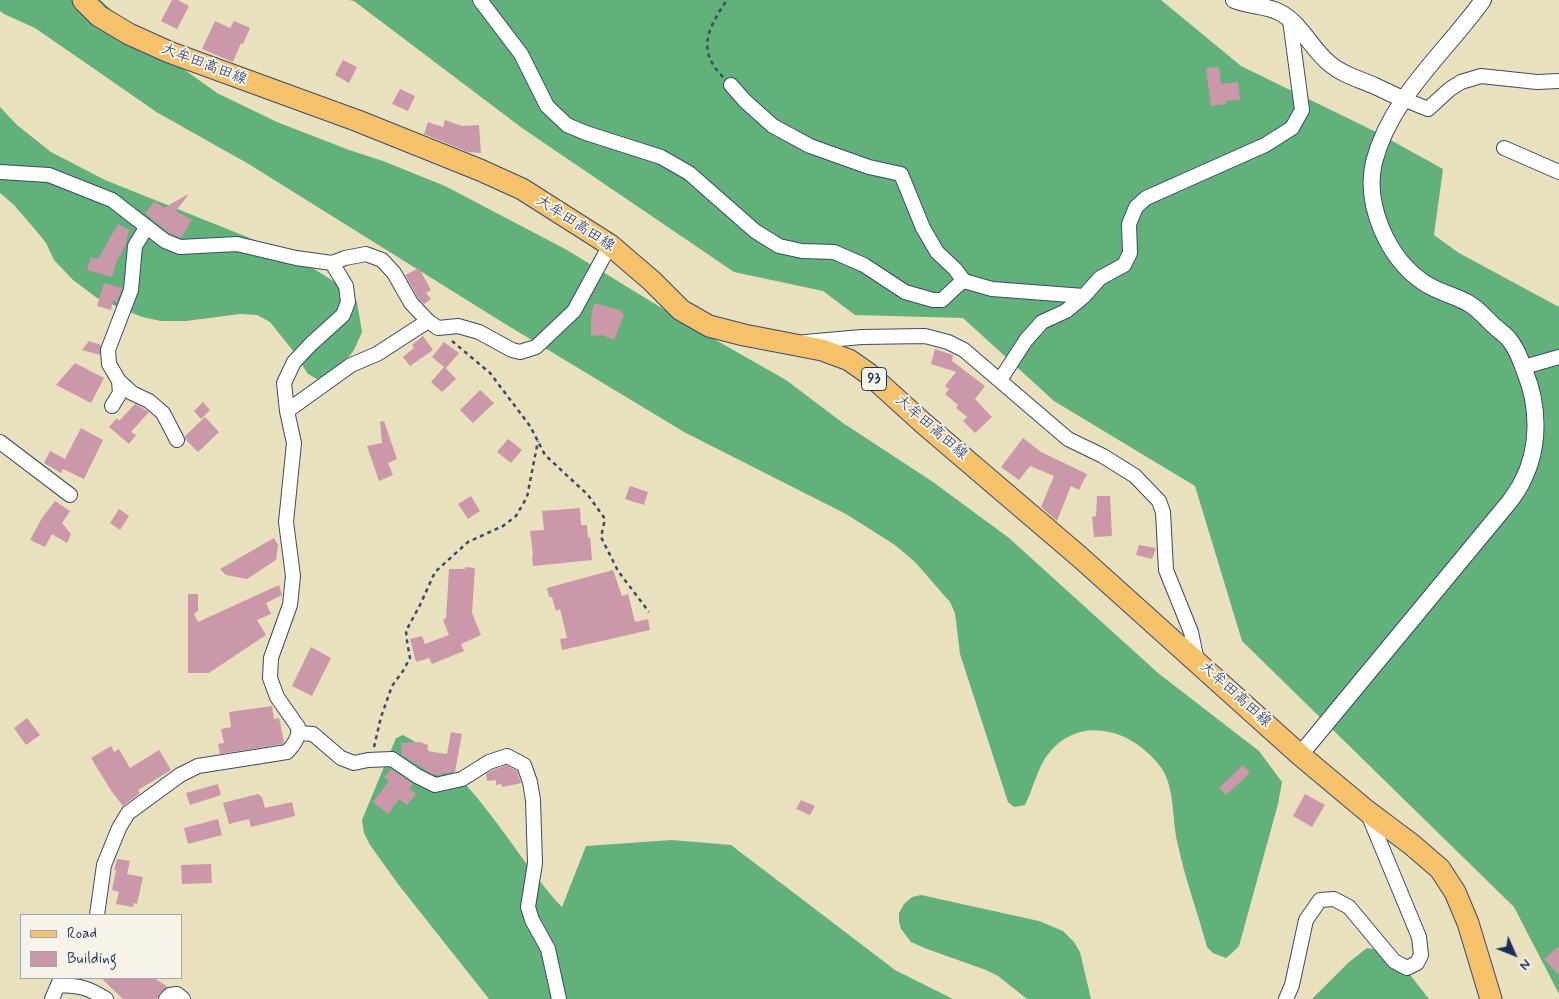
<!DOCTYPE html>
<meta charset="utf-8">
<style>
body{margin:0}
#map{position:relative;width:1559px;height:999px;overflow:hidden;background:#e9e0be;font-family:Mynerve,sans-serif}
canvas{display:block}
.legend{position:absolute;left:20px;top:914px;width:162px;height:65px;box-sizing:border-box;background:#f7f3e8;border:1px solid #9fa5b1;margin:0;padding:6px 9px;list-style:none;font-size:15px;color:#1b2f5e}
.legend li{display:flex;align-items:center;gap:10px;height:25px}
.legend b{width:25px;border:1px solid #9fa5b1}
.north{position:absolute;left:1489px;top:929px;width:50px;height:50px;-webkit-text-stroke:4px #f7f3e8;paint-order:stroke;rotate:134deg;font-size:14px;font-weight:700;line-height:20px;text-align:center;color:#1b2f5e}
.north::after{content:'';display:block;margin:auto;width:18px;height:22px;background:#1b2f5e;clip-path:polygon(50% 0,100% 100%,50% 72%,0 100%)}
</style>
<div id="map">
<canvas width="1559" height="999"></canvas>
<ul class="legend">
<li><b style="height:6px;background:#f5c16b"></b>Road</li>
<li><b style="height:14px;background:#cb98a9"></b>Building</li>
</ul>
<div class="north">N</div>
</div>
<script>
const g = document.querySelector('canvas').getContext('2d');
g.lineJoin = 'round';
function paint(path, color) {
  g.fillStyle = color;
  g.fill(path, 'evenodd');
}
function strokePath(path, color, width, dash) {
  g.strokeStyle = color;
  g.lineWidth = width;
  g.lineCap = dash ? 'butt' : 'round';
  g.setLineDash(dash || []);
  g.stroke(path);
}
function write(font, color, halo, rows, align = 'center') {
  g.font = font + ' Mynerve,"Klee One",sans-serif';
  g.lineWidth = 4;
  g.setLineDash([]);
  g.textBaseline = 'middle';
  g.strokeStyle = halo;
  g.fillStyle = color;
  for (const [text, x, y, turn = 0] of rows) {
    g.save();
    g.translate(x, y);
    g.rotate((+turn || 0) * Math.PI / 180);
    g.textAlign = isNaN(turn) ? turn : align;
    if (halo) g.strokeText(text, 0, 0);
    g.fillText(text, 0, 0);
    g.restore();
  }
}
paint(new Path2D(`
 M0 0H100L161 53 217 93 277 122 349 150 383 161 445 186 567 250 691 326 786 380 843 423 933 482 1009 538 1158 673 1259 751 1282 782 1278 804 1239 946 1232 953 1226 958 1213 953 1207 947C1198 913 1185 879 1178 845 1172 822 1175 796 1165 774 1161 766 1155 760 1149 754 1120 726 1076 719 1049 753 1038 766 1033 789 1025 805L1014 807 1008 802 960 654 955 613 950 602 915 562 895 545 846 514 684 432 502 322 247 163 158 113 35 28 4 14 0 11Z
 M349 0H1161L1241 66 1376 132 1443 169 1434 235 1459 253 1559 307V994L1514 907 1242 641 1195 486 1054 401 963 318 855 315 823 291 734 272 522 128 354 1Z
 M0 107 17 125 51 152 105 180 292 255 341 286 357 302 362 332 354 350 338 371 326 378 317 379 308 374 294 352 270 322 257 315 240 314 186 321H161L142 317 97 298 73 280 54 260 46 243 39 234 14 205 0 193Z
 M403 735C477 774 508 849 562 907L586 846 672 840 731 845 895 970 953 999H489L398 884 370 845 364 833 362 820 396 738Z
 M921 895 1039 921 1063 931 1074 942 1080 952 1091 999H1027L998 976 986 970 927 949 911 942 901 929 899 922V913L904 904 912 897Z
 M1367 948 1379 950 1407 971 1429 999H1312L1349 962Z`), '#62b07a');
paint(new Path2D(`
 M172 0H178L189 6 177 29 161 21Z
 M215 21 230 28 234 21 250 28 243 44 241 43 233 62 202 49Z
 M343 60 357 67 349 83 335 75Z
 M1219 67 1221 84 1238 82 1240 100 1226 101V104L1211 106 1206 68Z
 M400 89 415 96 408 111 392 104Z
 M445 120 462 126 479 125 481 153 468 152 424 134 428 122 443 127Z
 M188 194V195L176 211 192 220 181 238 169 233 145 213 155 201 164 208Z
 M118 224 129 230 125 246 116 263 112 277 87 270 91 257 98 259Z
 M419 268 431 290 426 293 431 299 424 304 418 298 405 275Z
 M104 283 122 288 117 302 113 300 111 310 97 306Z
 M594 303 620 310 624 315 614 340 602 335 591 336V318Z
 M423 336 433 350 410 366 403 357 414 348 412 345Z
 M89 341 101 345 100 355 82 350Z
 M444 342 459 353 446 368 456 379 442 392 431 382 444 367 432 357Z
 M935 349 953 355 952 361 985 386 975 399 992 417 975 433 963 421 967 417 956 408 958 405 945 394 949 389 945 386 956 372 931 364Z
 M75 363 104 378 91 403 56 385Z
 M480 390 494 403 473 423 460 410Z
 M203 402 210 410 201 419 194 411Z
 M135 404 149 412 131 432 136 435 129 444 109 427 117 418 119 421Z
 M205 417 219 432 198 452 185 439V436Z
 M384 421 397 459 388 463 393 475 379 481 367 446 382 443 380 422Z
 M81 428 103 440 84 479 63 469 61 473 44 463 50 451 65 459Z
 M1023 438 1041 452 1087 474 1079 490 1071 486 1057 521 1041 507 1054 476 1030 466 1019 480 1001 467Z
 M508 439 522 450 511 463 497 452Z
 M630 486 648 492 644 505 625 499Z
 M471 496 480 511 468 519 458 504Z
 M1097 496H1110L1112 536 1094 537 1092 517 1096 516Z
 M55 501 70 511 62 523 71 534 67 543 52 534 45 547 30 540 42 518Z
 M580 508 581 525H587L588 538 590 537 592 560 533 566 532 555H533L530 531 544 530 542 511Z
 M119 509 129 516 120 530 110 523Z
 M274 538 278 545 276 560 247 579 226 575 220 569Z
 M1139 545 1156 548 1152 559 1136 555Z
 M465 567 475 568 472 613 481 635 461 644 464 651 432 664 429 658 416 662 410 639 422 636 425 644 449 635 443 620 446 618 449 569H465Z
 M613 570 622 596 628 594 635 622 648 619 650 630 562 650 560 639 567 638 560 609 556 611 552 597H549L547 588Z
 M279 585 282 595 266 603 271 614 257 620 266 635 209 673H188V594H198V611L194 614 198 622Z
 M311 647 331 658 312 696 292 686Z
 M272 706 274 719 279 718 284 742 283 744 220 754 218 744 224 743 221 729 231 727 229 712Z
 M27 718 40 735 26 745 14 728Z
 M451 732 462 734 455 772 447 773H442L440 775 432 774 402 755 401 743 420 742 428 745 427 751 447 754Z
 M111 746 114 752 119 749 130 768 159 750 171 770 138 790 140 793 123 806 112 792 91 758Z
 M506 765 517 771 521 783 503 787 501 784 496 785V780L487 781 486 774 493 770Z
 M1243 765 1250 773 1226 795 1219 788Z
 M391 769 413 784 409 789 416 794 407 805 399 799 388 814 373 802 389 781 384 777Z
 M218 784 221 795 190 805 186 793Z
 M258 794 262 797 265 808 292 802 295 816 251 827 249 819 229 824 223 803Z
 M1305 794 1325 805 1312 827 1293 816Z
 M801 800 815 806 810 815 796 809Z
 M218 819 222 835 188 844 184 828Z
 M117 859 130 861 127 874 143 877 137 904 134 903 133 907 116 904 119 892 112 890 116 870H114Z
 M211 864 212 883 182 884 181 865Z
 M1559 946V975L1544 959Z
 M101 978H154L168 987 160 993 157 999H123Z`), '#cb98a9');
const minor = new Path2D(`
 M480 0 521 54 547 106 567 125 586 133 661 157 689 173 755 231 779 246 802 251 834 252 864 265 905 292 933 300H942L958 285 964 281
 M731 85 745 101 773 126 810 146 869 167 901 174 923 228 937 252 955 269 964 281 992 289 1084 296
 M1403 99 1428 109 1450 89 1461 82 1481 76 1537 82 1559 81
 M1504 148 1559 172
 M0 172 49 175 112 200 165 241 180 247 237 244 296 258 332 263 345 258 366 254 382 260 394 273 411 303 428 321 438 328 458 326 479 332 512 350 520 352 536 347 574 311 610 245
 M805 342 862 337 925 336 948 342 964 350 1068 439 1103 456 1135 476 1159 501 1163 512 1166 570 1191 632 1197 661
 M1524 367 1559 357
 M1000 380 1026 340 1042 322 1066 311 1084 296 1100 278 1124 265 1130 253 1129 224 1136 207 1146 198 1265 145 1292 128 1302 110 1290 20
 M119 381 132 393 149 401 163 413 177 440
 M112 406 120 393 119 381 109 364 108 350 131 290 135 246 146 228
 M287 411 351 365 377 354 428 321
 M0 442 70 495
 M299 733 313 734 341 758 354 763 368 760 392 759 417 776 435 785 462 779 489 762 507 756 524 765 530 782 533 800 535 863 528 907 532 920 548 949 559 999
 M97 915 104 865 119 828 128 813 180 775 198 766 287 752C294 745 300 737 298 727L277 697 270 678 271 658 290 605 293 576 286 522 294 443 287 411 284 383 294 362 311 344 343 315 348 302 346 286 332 263
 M59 985C80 986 87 987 106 999
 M52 999 61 978
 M166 999 170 995 177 994 183 999
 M1286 999 1292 985 1306 920 1320 900 1334 899 1349 907 1394 961 1407 968 1417 963 1421 955 1419 937 1368 814`);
const tertiary = new Path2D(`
 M1234 0C1248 6 1265 5 1279 12 1301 23 1311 49 1330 64 1343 75 1359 79 1375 86 1384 90 1393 95 1403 99
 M1300 755 1510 501C1514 495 1519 489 1522 482 1540 448 1539 406 1525 372 1521 360 1516 347 1508 338 1503 333 1496 328 1491 323 1484 316 1476 307 1468 303 1454 295 1437 292 1423 282 1388 258 1364 205 1374 162 1391 97 1445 53 1483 0`);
const primary = new Path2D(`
 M83 0 99 16 129 34 169 52 358 121 480 170 522 189 610 245 652 281 681 310 709 326 744 335 822 350 849 360 869 374 923 423 1081 558 1300 755 1367 811 1411 844 1440 869 1455 892 1468 923 1491 999`);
strokePath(minor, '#3a4a6c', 16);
strokePath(tertiary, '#3a4a6c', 18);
strokePath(primary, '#3a4a6c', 23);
strokePath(new Path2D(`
 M723 77C696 50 708 28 727 0
 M452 341 490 373 530 426 545 455 588 495 605 519 601 537 618 571 649 612
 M374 747 381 717 392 686 403 671 410 658 407 641 406 631 420 605 435 572 468 542 503 526 516 516 527 497 538 441`), '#3a4a6c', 2.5, [4, 4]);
strokePath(minor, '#fff', 14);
strokePath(tertiary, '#fff', 16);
strokePath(primary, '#f5c16b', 21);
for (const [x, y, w] of [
 [874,379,25]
]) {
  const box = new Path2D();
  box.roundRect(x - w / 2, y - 11.5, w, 23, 4);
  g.fillStyle = '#f7f3e8';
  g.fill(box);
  strokePath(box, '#1b2f5e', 1);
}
write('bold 14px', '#1b2f5e', null, [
 ["93",874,379]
]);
write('15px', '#1b2f5e', '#f7f3e8', [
 ["大牟田高田線",204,65,21],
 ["大牟田高田線",575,224,33],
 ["大牟田高田線",931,428,41],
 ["大牟田高田線",1235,695,42]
]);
</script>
